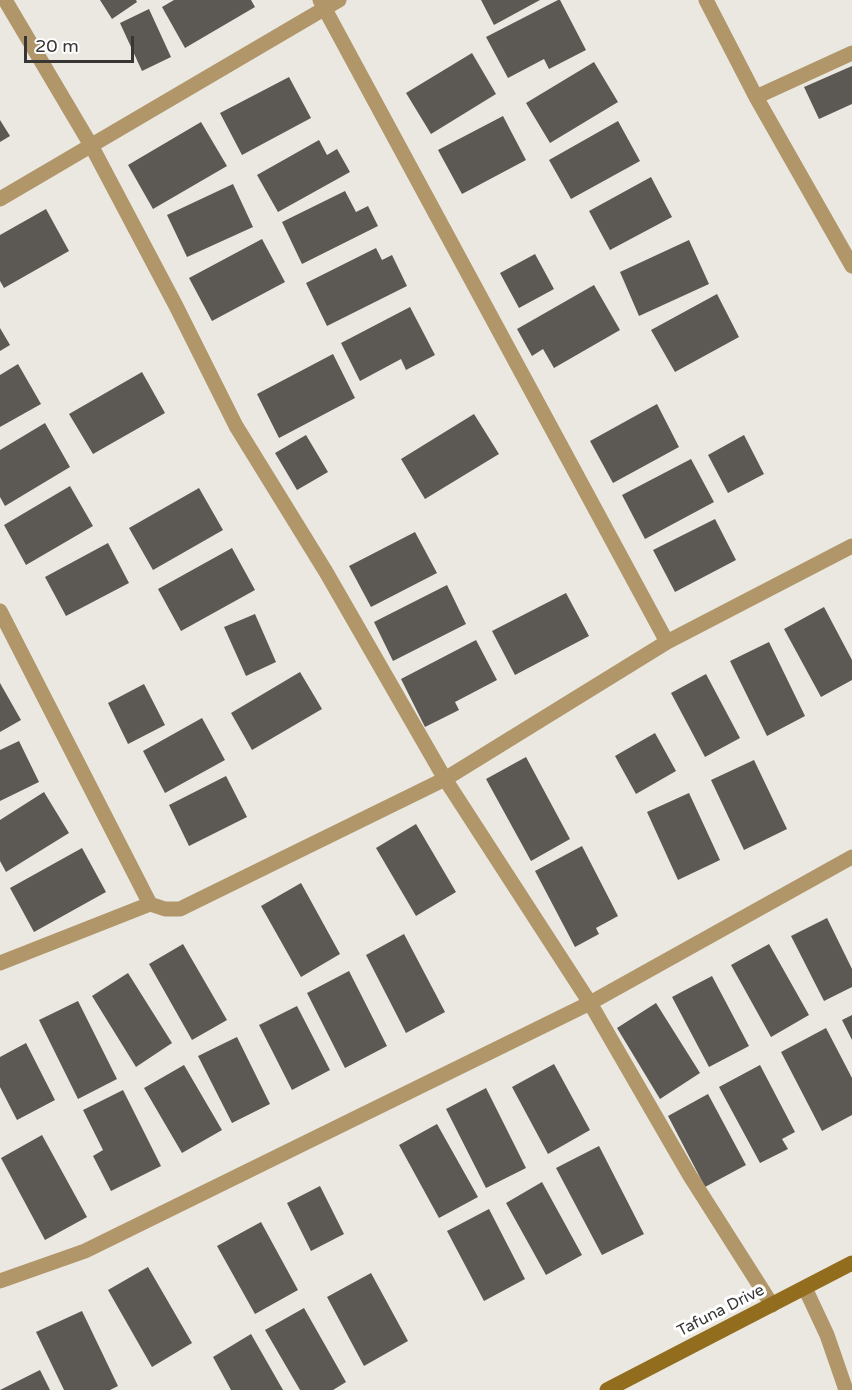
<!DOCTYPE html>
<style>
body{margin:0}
#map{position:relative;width:852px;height:1390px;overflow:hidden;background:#ebe8e2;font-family:"Varela Round",sans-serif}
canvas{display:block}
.scale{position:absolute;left:24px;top:36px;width:110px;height:27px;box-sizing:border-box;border:3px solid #373634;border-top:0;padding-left:8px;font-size:18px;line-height:21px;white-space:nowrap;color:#373634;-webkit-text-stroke:4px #fff;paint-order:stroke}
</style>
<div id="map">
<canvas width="852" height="1390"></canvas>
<div class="scale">20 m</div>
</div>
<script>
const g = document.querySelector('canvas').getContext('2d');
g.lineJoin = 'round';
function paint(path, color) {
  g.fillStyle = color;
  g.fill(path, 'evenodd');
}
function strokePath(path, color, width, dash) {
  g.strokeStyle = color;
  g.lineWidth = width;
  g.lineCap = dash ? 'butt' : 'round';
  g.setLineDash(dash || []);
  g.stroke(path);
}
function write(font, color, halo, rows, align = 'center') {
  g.font = font + ' "Varela Round",sans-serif';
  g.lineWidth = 6;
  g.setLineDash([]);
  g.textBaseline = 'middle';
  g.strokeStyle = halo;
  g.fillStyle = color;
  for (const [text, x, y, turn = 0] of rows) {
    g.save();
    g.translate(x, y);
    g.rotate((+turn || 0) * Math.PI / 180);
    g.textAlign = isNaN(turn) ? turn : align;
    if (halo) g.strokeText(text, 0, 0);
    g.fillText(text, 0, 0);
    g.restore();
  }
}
paint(new Path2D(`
 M100 0H136L137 2 112 19Z
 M174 0H251L255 7 185 48 162 7Z
 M481 0H540L494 25Z
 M558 0H560L586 50 549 69 544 59 508 78 486 37Z
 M149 9 171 57 142 71 120 23Z
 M472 53 496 94 431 134 406 93Z
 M594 62 618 102 550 143 526 103Z
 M852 66V104L819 119 804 87Z
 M289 77 311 118 242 155 220 113Z
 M503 116 526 160 462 194 438 150Z
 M0 120 10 136 0 142Z
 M618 121 640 161 571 199 549 160Z
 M201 122 227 166 153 209 128 165Z
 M319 140 327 155 337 149 350 172 278 212 257 175Z
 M651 177 672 217 610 250 589 211Z
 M233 184 253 227 187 257 167 215Z
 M345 191 356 212 368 206 378 226 302 264 282 222Z
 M46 209 69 251 4 288 0 281V235Z
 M262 239 285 282 212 321 189 278Z
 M689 240 709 284 639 316 620 272Z
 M376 248 382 260 392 255 407 286 327 326 306 283Z
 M535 254 554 289 519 308 500 273Z
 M594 285 620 330 554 368 543 349 532 356 517 329Z
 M717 294 739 337 675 372 651 330Z
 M410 307 435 355 406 370 401 359 360 381 341 343Z
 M0 328 10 345 0 351Z
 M333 354 355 398 279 438 257 394Z
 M18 364 41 404 0 427V375Z
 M142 372 165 413 93 454 69 414Z
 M657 404 679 447 613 483 590 441Z
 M474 414 499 454 425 499 401 459Z
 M45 423 70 467 5 506 0 497V450Z
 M306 435 328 472 297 490 275 453Z
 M744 435 764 474 728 493 708 455Z
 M691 459 714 502 645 539 622 495Z
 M70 486 93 526 26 565 4 525Z
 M199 488 223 530 153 570 129 528Z
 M715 519 736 560 675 592 653 550Z
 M415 532 437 573 371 607 349 566Z
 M108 543 129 583 66 616 45 577Z
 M232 548 255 590 181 631 158 589Z
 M447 585 466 624 393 661 374 622Z
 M566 593 589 636 515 675 492 631Z
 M824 607 852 660V680L821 697 784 629Z
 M255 614 276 662 246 676 224 627Z
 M476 640 497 680 455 702 459 710 425 727 401 679Z
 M769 642 805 716 767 736 730 661Z
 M300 672 322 709 252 750 231 713Z
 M706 674 740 738 705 757 671 693Z
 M0 683 21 720 0 732Z
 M144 684 165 725 128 744 108 703Z
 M202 718 225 760 165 793 143 751Z
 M655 733 676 771 636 794 615 756Z
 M19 741 39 782 0 801V750Z
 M526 757 570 839 531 861 486 779Z
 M754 760 787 829 744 850 711 780Z
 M226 776 247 817 189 846 169 805Z
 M44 792 69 833 6 872 0 861V820Z
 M689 793 720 860 678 880 647 812Z
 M416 824 456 892 416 916 376 848Z
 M582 846 618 916 596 928 599 934 575 947 535 871Z
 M82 848 106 892 34 932 10 888Z
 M301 883 340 954 301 977 261 906Z
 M827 918 852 969V987L824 1001 791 936Z
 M404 934 445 1012 406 1033 366 955Z
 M183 944 227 1020 192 1040 149 964Z
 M769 944 809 1015 771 1037 731 965Z
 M349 971 387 1046 345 1068 307 993Z
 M128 973 172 1043 136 1067 92 996Z
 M712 976 749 1046 709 1067 672 997Z
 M78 1001 117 1079 78 1099 39 1020Z
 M656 1003 700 1073 660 1099 617 1028Z
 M297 1006 330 1070 292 1090 259 1025Z
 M852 1015V1040L842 1020Z
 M826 1028 852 1078V1115L822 1131 781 1052Z
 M237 1037 270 1104 232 1123 198 1056Z
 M26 1043 55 1100 17 1120 0 1087V1057Z
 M554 1064 590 1130 548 1154 512 1087Z
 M184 1065 222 1130 182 1153 144 1088Z
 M760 1065 795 1132 782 1139 788 1149 760 1163 719 1087Z
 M486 1088 526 1168 486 1188 446 1109Z
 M123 1090 161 1166 111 1191 93 1156 103 1150 83 1110Z
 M708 1094 746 1165 705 1187 668 1116Z
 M437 1124 478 1197 439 1218 399 1145Z
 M42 1135 87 1217 45 1240 1 1158Z
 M599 1146 644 1234 602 1255 556 1168Z
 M542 1182 582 1255 546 1275 506 1203Z
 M320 1186 344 1234 311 1251 287 1203Z
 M489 1209 525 1279 484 1301 447 1231Z
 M261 1222 298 1290 255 1314 217 1246Z
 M148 1267 192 1343 152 1367 108 1290Z
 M371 1273 408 1341 364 1366 327 1297Z
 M304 1308 346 1382 333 1390H300L265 1330Z
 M82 1311 118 1386 110 1390H64L36 1332Z
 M251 1334 283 1390H231L213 1357Z
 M40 1370 50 1390H0Z`), '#5c5954');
strokePath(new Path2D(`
 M5 0 92 147 176 306 236 426 326 572 445 779 590 1003 690 1176 772 1305
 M320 0 667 642
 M706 0 756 97 852 266
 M756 97 852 53
 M0 199 339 0
 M0 611 150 904 165 909H180L445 779 667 642 852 546
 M0 963 150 904
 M0 1281 85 1251 590 1003 852 857
 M805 1288 827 1335 846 1390`), '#b09668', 15);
strokePath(new Path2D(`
 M607 1390 852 1263`), '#936d1e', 15);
write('16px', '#373634', '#fff', [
 ["Tafuna Drive",721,1311,-27]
]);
</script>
